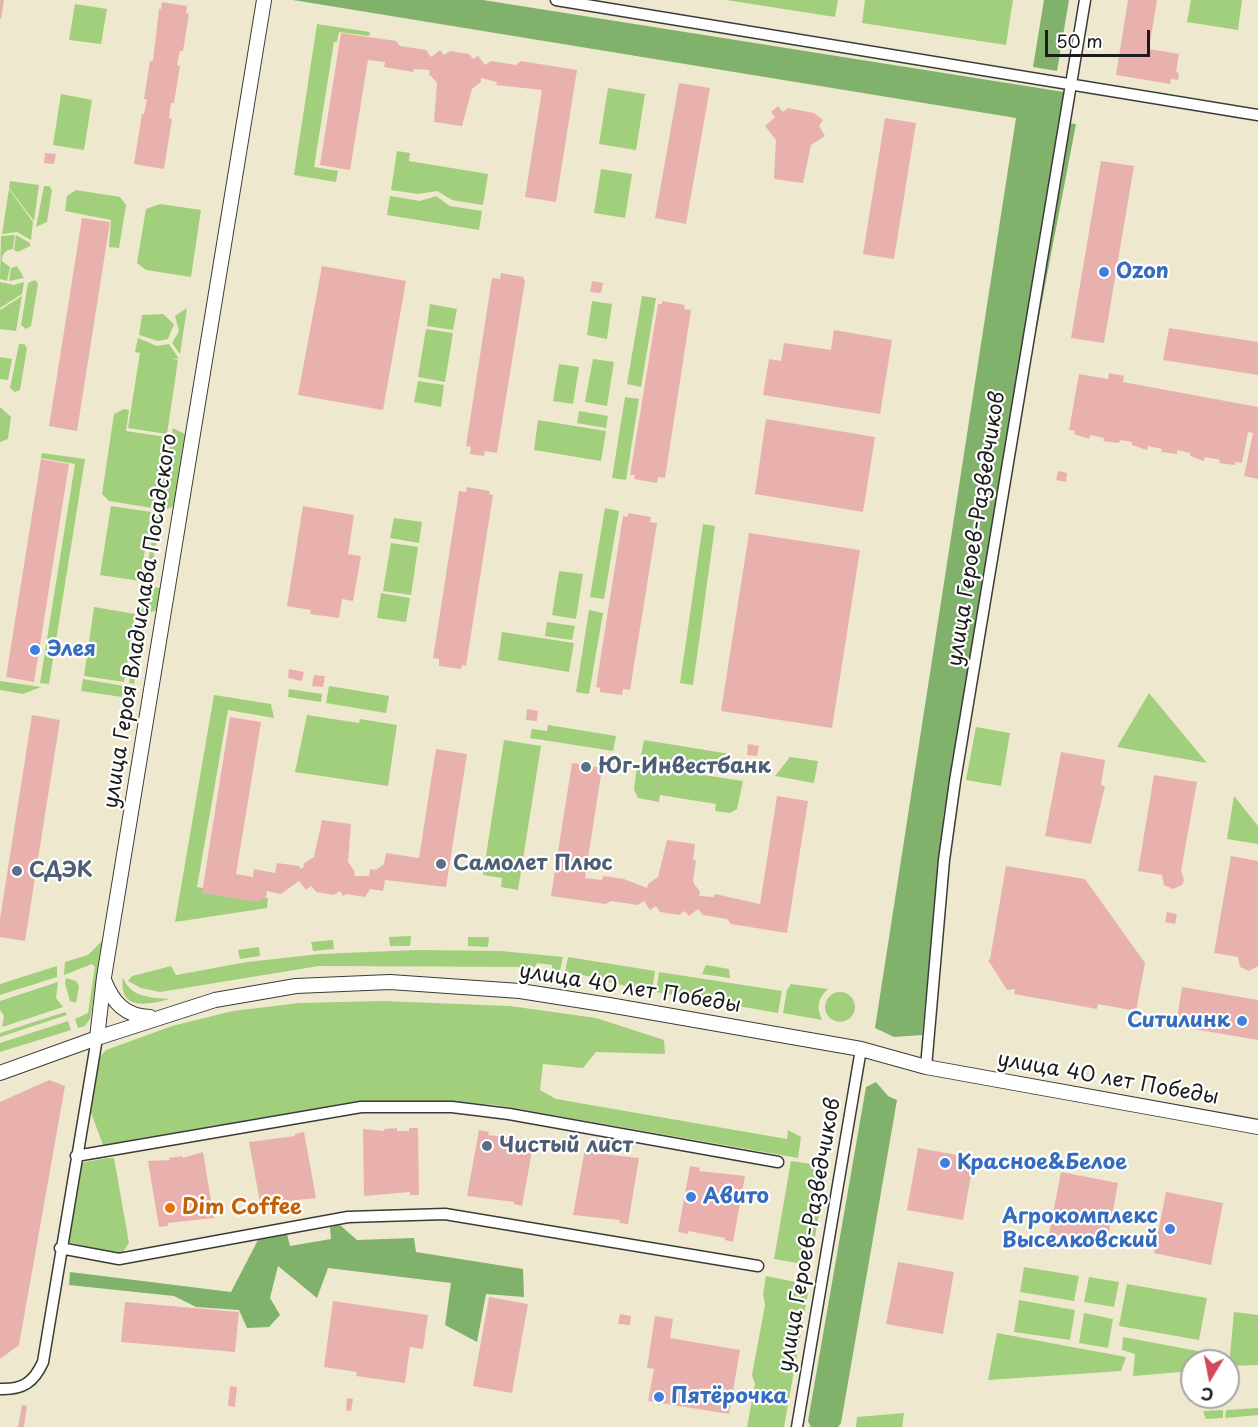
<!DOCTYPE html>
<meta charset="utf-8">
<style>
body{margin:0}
#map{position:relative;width:1258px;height:1427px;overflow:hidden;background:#eee9ce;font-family:"Playpen Sans",sans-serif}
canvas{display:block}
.north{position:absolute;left:1180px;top:1349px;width:60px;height:60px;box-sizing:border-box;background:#fff;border:2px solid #a4a4a4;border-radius:50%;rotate:190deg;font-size:16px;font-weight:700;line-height:24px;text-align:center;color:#1c1c1c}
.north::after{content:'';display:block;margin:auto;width:21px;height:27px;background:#d1495b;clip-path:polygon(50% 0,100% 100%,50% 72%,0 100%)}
.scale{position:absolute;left:1045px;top:30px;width:105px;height:27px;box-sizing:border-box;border:3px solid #1c1c1c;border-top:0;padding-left:8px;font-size:18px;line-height:21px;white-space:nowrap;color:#1c1c1c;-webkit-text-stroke:4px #fff;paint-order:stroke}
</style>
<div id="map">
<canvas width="1258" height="1427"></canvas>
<div class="north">С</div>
<div class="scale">50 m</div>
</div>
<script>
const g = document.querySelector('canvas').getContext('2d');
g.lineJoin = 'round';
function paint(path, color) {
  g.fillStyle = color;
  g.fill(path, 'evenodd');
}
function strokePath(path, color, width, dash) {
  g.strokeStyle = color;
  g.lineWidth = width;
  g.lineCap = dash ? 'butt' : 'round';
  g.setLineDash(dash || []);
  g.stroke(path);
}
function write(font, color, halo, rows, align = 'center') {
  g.font = font + ' "Playpen Sans",sans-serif';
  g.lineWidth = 4.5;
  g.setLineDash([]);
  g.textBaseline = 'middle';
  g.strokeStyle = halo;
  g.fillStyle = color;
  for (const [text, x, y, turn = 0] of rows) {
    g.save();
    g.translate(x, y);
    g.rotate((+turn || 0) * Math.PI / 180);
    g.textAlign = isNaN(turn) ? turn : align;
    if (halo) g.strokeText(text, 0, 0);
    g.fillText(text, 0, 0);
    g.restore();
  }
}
paint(new Path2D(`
 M726 0H838L835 17Z
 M865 0H1013L1006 45 862 23Z
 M1191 0H1242L1238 30 1187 22Z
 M75 4 107 9 101 44 69 40Z
 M317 24 370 32 369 36 339 32 337 42H334L314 167 338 171 336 182 294 175Z
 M608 88 645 94 636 150 599 144Z
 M61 94 92 100 84 150 53 145Z
 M397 151 410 153 409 161 488 174 483 205 452 200 437 191 418 194 391 190Z
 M601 169 632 174 625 218 594 213Z
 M10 181 39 185 34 221 9 188Z
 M44 186H49L52 190 47 222 36 227Z
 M9 189 33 222 31 240 17 232 2 234Z
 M76 190 120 197 126 205 119 248 109 247 111 220 65 211 67 196Z
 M390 196 420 201 436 196 450 206 482 211 479 230 387 215Z
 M160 204 201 210 191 277 146 270 137 263 146 209Z
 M15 235 13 249C5 250 2 254 2 261L10 267 7 281 0 279 1 236Z
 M16 235 30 243V246L18 252 14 250Z
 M17 266 24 278 9 281 11 268Z
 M35 280 38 284 31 326 26 329 21 325 28 283Z
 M0 282 14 285 24 282 22 294 0 308Z
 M22 296 16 331 0 329V310Z
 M642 296 656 298 641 387 627 384Z
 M592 301 612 304 607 339 587 335Z
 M430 304 457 309 453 330 427 326Z
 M187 308 180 354 172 343 179 331 175 316Z
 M163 314 174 324 168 339 158 341 139 335 142 315Z
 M426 329 453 333 445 382 418 377Z
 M138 338 157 346 169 344 179 359 170 358 178 360 167 434 128 428 140 353 135 352Z
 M19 344H24L27 348 20 390 15 392 10 388Z
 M0 357 12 359 8 380 0 379Z
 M593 359 614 362 607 406 585 402Z
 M559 364 579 367 573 404 553 401Z
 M418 381 444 385 441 407 414 402Z
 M625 397 639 399 626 480 612 478Z
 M0 407 11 417 8 439 0 442Z
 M124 409 129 410 126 431 166 437 152 508 109 501 102 494 114 414Z
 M579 411 608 416 606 428 577 423Z
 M538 420 606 431 601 461 534 450Z
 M173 428 185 434 174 506 165 510 157 508Z
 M42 453 85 459 49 684 40 683 75 464 41 458Z
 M111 506 151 512 140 581 100 575Z
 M605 508 619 511 604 599 590 597Z
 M156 513H161L149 586 160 588 156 610 145 616 134 684 129 683Z
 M394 518 422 522 419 543 390 538Z
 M703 524 715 526 693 685 680 683Z
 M391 543 418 547 411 595 383 591Z
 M559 571 583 574 576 619 552 615Z
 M381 593 410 598 406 622 377 618Z
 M94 607 135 614 124 682 84 676Z
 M589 610 603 613 589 694 576 692Z
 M547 622 575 626 572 640 545 636Z
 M502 632 574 643 569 672 498 660Z
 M83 679 124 686 122 697 81 691Z
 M0 681 41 687 23 694 0 690Z
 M329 686 389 696 386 713 326 703Z
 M289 689 322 694 321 702 288 697Z
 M1149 693 1207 763 1117 747Z
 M214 695 271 704 274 718 228 710 197 887 268 898 267 908 175 922Z
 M307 715 359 723 360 719 397 725 388 786 295 772Z
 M548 725 616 736 613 751 530 738 532 729 547 731Z
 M976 727 1010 733 1001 786 966 780Z
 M504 740 541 746 518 890 501 887 502 878 483 875Z
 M644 740 730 754 729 762 752 765 746 772 641 756Z
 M790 757 818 761 814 783 775 776Z
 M637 765 743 781 737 809 730 813 715 811 716 804 660 795 659 802 638 798 634 790Z
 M1234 796 1258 826V844L1227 839Z
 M411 936 410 946H390L389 937Z
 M468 937H489L488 947 468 946Z
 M104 939 90 1019 85 1026 78 1028 75 1019 88 1013 95 967 92 964 64 975 65 962 88 955Z
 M333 940 334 949 313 951 311 942Z
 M259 947 260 956 240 959 238 950Z
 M417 950 501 951 563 957 560 971 552 969V965L537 963 535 967 319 966 160 992 141 988 128 981 132 976 171 966 176 975 247 962 320 954Z
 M568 957 655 971 652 992C622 987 595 976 565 972Z
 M706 965 729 969 730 978 702 974Z
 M57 966V977L0 995V984Z
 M659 972 782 991 778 1013 656 992Z
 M123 977C129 997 151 998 170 999 147 1005 118 1011 123 977Z
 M66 978 76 981 79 986 76 1003 70 1001 65 983Z
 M58 982 56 998 63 1007 2 1027 4 1016 0 1010V1001Z
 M791 984 828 989C818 998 816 1008 822 1020L783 1013 787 990Z
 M825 1007a15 15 0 1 1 30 0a15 15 0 1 1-30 0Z
 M383 1001 510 1006 596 1018 664 1040 665 1054 596 1052 583 1068 543 1064 540 1090 556 1099 787 1139 788 1130 801 1137 798 1158 496 1105 447 1101H358L103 1145 90 1110 98 1059 106 1050 172 1026 233 1011 299 1003Z
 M65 1012 67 1015 0 1037V1033Z
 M68 1021 71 1030 0 1052V1043Z
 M107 1158H114L129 1243 123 1252H111L67 1242 80 1163Z
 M791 1161 818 1165 826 1174 811 1260 803 1264 774 1259Z
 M1024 1267 1079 1276 1074 1301 1020 1292Z
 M766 1276 801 1283 807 1287 808 1293 784 1427H747L755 1384 752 1375 765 1305 763 1294Z
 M1089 1277 1119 1282 1114 1307 1084 1302Z
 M1127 1284 1207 1298 1199 1340 1119 1326Z
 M1019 1300 1075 1310 1070 1340 1014 1332Z
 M1234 1312 1258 1315V1365L1229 1366Z
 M1084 1313 1113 1319 1108 1348 1079 1343Z
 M997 1333 1126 1357 1121 1371 988 1380Z
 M1123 1337 1219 1355 1218 1361H1192V1371L1133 1376 1135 1354 1122 1350Z
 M1258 1408V1415L1225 1418 1226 1410Z
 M1223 1410V1418L1206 1419 1203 1411Z
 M904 1413 902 1427H856L857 1417Z`), '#a2cf7c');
paint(new Path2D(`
 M293 0H483L1064 92 1059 122 1076 124 944 812 922 1035 894 1037 875 1028 1016 118Z
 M1044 0H1069L1057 71 1033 67Z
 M876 1082 888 1096 897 1100 841 1423 838 1427H811L808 1421 866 1087Z
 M340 1225 357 1240 414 1238 416 1252 523 1269 524 1297 486 1294 477 1342 445 1325 451 1283 328 1268 317 1298 278 1266 270 1298 280 1315 269 1327 247 1328 239 1310 196 1307 174 1296 69 1285 70 1272 231 1292 258 1240 287 1234 290 1246 331 1239 330 1227Z`), '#81b26c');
paint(new Path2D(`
 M0 0H4L1 19H0Z
 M1128 0H1157L1149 49 1179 54 1176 72 1179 73 1178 80 1171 79 1170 84 1116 75Z
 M162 2 187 6 186 13 189 14 183 51H180L177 65 180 66 174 103H171L169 118 172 119 164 169 134 164 142 114H144L147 99H144L150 61H153L159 9H161Z
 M341 33 396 41 400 46 426 50 431 57 440 50 444 55 450 51 469 54 473 59 478 56 485 65 491 61 516 65 521 61 577 70 556 202 525 197 542 90 496 85 497 82 481 78V82L472 89 462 126 434 122 437 83 429 74 430 70 414 69 413 72 384 67 385 62 368 60 350 170 320 165Z
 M679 83 710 88 686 224 655 218Z
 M778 106 783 112 788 108 814 113 823 120 819 126 825 136 811 145 803 183 774 179 776 140 765 126 775 117 771 112Z
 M885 118 916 123 894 259 863 254Z
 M45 153 56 154 54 164 44 163Z
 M1101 161 1134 166 1104 343 1071 338Z
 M82 218 110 222 77 431 49 426Z
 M322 266 406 281 383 410 298 395Z
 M501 273 523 277 525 281 497 453 485 451 484 456 470 454 471 447 466 446 492 278 500 279Z
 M592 281 603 283 601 293 590 292Z
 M662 301 685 305 684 309 691 310 665 478 658 477 657 483 634 479 635 475H630L658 304H662Z
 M1169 328 1258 342V375L1163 360Z
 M834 330 892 340 880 414 763 395 769 359 781 361 784 343 831 350Z
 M1109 373 1124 376 1123 382 1258 407V479L1244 476 1253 433 1248 432 1242 463 1235 462V465L1219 463 1220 460 1205 457 1204 461 1190 456V453L1177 450V454L1161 452 1162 449 1148 446 1147 450 1132 445V442L1120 440 1119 443 1103 441 1104 438 1090 435 1089 439 1074 434 1075 431 1069 430 1079 374 1108 379Z
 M766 419 875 437 863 512 755 494Z
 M41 459 69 464 34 682 6 677Z
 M1058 471 1067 473 1066 482 1056 480Z
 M467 487 490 491 489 494 493 495 466 666 462 665 461 669 439 666V659L433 658 459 491 466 492Z
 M303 506 354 515 348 554 361 556 353 601 342 599 339 618 310 614 311 610 287 606Z
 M628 513 651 517 650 522 657 523 630 690 623 689 622 695 600 692V688L596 687 623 516 628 517Z
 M749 533 860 550 832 728 721 711Z
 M289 669 304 672 302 681 288 678Z
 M314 675 325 676 323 687 312 686Z
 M527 709 538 711 537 721 526 720Z
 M32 715 60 720 25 941 0 937V919Z
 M230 717 261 722 236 874 253 877 254 869 275 873 277 863 299 866 301 869 304 866 303 864 314 857 322 820 351 824 348 862 355 872 354 876H369L370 869 376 870 384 864 386 853 419 858 436 749 467 754 446 887 385 880 383 891 370 889 365 897 346 894 343 896 340 891 334 895 316 892 311 886 306 890 299 881 281 894 267 891 266 897 258 902 202 893Z
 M748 744 759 746 757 756 747 755Z
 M1061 752 1105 760 1101 785 1105 786 1091 844 1045 836Z
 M572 763 602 768 585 878 602 880 603 876 624 879 647 888 648 884 658 877 667 840 695 844 693 860H696L693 882 700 892 699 896 714 897 715 894 760 904 777 796 808 801 787 933 731 924 727 919 703 915 698 909 689 916 685 911 679 915 660 912 656 906 650 910 644 901 638 905 611 901 606 904 551 896Z
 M1154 775 1197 782 1181 871 1184 880 1182 885 1173 889 1164 885 1162 875 1138 871Z
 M1231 856 1258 861V966L1249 971 1240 967 1238 957 1214 953Z
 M1006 866 1085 879 1145 963 1136 1011 1098 1004 1097 1009 1014 994 1015 989 1007 990 988 960 990 959Z
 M1167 912 1177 914 1175 924 1165 922Z
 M1182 987 1258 1000V1040L1176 1026Z
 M49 1080 65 1086 19 1345 0 1359V1102Z
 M397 1128V1131H409V1128H418L419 1195H410V1192L364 1196 363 1129 384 1131V1129Z
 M479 1130 489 1132 488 1135 534 1140 522 1206 514 1204V1202L467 1196Z
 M304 1132 316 1198 270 1203 271 1206 261 1208 249 1142 295 1136V1134Z
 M918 1148 974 1158 963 1220 907 1210Z
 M585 1149 594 1151V1153L639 1158 628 1224 619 1223 620 1220 573 1215Z
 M203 1152 214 1218 168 1223V1226L159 1227 148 1161 170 1160 169 1158 182 1156 183 1158Z
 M690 1166 700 1168 699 1171 745 1176 733 1242 725 1240V1238L688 1231V1234L678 1232Z
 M1061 1172 1118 1183 1107 1244 1049 1234Z
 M1166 1192 1223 1203 1211 1265 1154 1253Z
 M898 1262 954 1272 943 1334 886 1324Z
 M489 1297 528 1304 512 1393 473 1386Z
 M333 1301 428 1315 423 1349 410 1347 405 1383 356 1376 357 1372 324 1367Z
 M125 1302 239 1312 235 1352 121 1342Z
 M620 1314 631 1316 630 1325 618 1324Z
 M655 1316 673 1319 670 1338 740 1350 729 1414 648 1401 654 1369 647 1368Z
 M230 1386 237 1387 235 1407 228 1406Z
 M347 1398 353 1399 351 1411 346 1410Z
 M22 1405 27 1406 24 1427H18Z`), '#e9b1ae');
const minor = new Path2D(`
 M556 0 1258 115
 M926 1067 944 860 955 781 1085 0
 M76 1156 361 1107H452L509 1114 778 1162
 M60 1248 119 1259 348 1217 445 1214 758 1266
 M0 1389C23 1390 34 1382 43 1362L97 1038
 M797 1427 861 1049`);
const tertiary = new Path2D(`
 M104 980C113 1003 125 1016 150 1017
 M97 1038 104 977 264 0
 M0 1073 97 1038 215 1000 296 986 390 982 520 991 609 1005 861 1049 926 1067 1258 1127`);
strokePath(minor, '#3c3b37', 13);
strokePath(tertiary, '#3c3b37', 16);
strokePath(minor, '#fff', 10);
strokePath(tertiary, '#fff', 14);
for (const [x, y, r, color] of [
 [1104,272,6,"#3f7fe0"],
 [35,650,6,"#3f7fe0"],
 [586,767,6,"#5c6f8a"],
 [441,864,6,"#5c6f8a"],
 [17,871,6,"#5c6f8a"],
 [1242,1021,6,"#3f7fe0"],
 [487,1146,6,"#5c6f8a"],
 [945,1163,6,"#3f7fe0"],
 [691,1197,6,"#3f7fe0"],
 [170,1208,6,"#e8710a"],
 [1170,1229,6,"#3f7fe0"],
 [659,1397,6,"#3f7fe0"]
]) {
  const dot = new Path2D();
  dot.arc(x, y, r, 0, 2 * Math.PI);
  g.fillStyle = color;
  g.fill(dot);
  strokePath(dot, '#fff', 2);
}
write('bold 21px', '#366cbe', '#fff', [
 ["Ozon",1116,272],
 ["Элея",47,650],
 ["Ситилинк",1230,1021,"right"],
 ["Красное&Белое",957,1163],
 ["Авито",703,1197],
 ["Агрокомплекс",1158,1217,"right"],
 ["Выселковский",1158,1241,"right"],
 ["Пятёрочка",671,1397]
], 'left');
write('21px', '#1c1c1c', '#fff', [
 ["улица Героев-Разведчиков",977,529,-81],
 ["улица Героя Владислава Посадского",141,621,-81],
 ["улица 40 лет Победы",630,989,9],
 ["улица 40 лет Победы",1108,1079,10],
 ["улица Героев-Разведчиков",810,1235,-80]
]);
write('bold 21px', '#4e5e75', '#fff', [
 ["Юг-Инвестбанк",598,767],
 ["Самолет Плюс",453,864],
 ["СДЭК",29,871],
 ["Чистый лист",499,1146]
], 'left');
write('bold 21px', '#c56008', '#fff', [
 ["Dim Coffee",182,1208]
], 'left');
</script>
